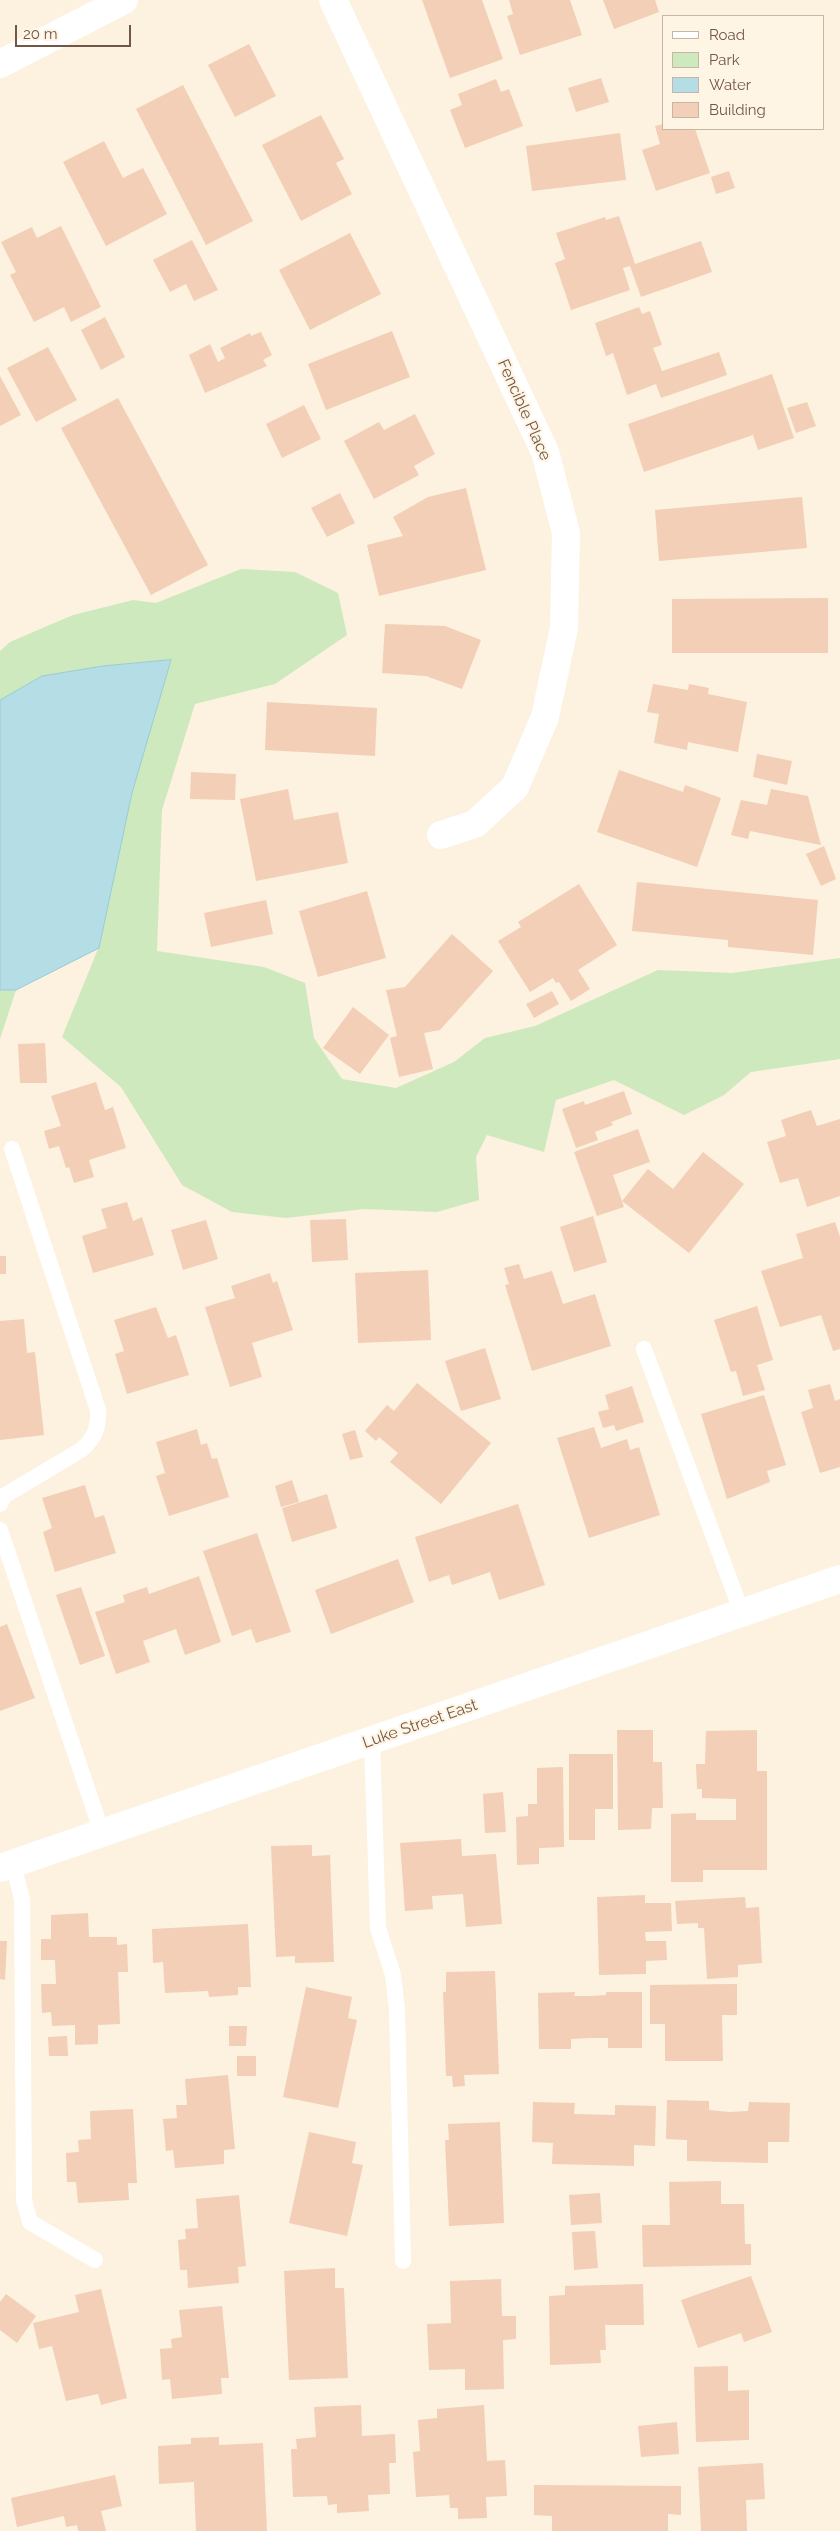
<!DOCTYPE html>
<style>
body{margin:0}
#map{position:relative;width:840px;height:2531px;overflow:hidden;background:#fcf2df;font-family:Raleway,sans-serif}
canvas{display:block}
.legend{position:absolute;left:662px;top:15px;width:162px;height:115px;box-sizing:border-box;background:#fff5e5;border:1px solid #c7b6a6;margin:0;padding:6px 9px;list-style:none;font-size:15px;color:#725747}
.legend li{display:flex;align-items:center;gap:10px;height:25px}
.legend b{width:25px;border:1px solid #c7b6a6}
.scale{position:absolute;left:15px;top:25px;width:116px;height:22px;box-sizing:border-box;border:2px solid #725747;border-top:0;padding-left:6px;font-size:15px;line-height:18px;white-space:nowrap;color:#725747;-webkit-text-stroke:4px #fff5e5;paint-order:stroke}
</style>
<div id="map">
<canvas width="840" height="2531"></canvas>
<ul class="legend">
<li><b style="height:6px;background:#fff"></b>Road</li>
<li><b style="height:14px;background:#cee9be"></b>Park</li>
<li><b style="height:14px;background:#b4dde5"></b>Water</li>
<li><b style="height:14px;background:#f2cfb6"></b>Building</li>
</ul>
<div class="scale">20 m</div>
</div>
<script>
const g = document.querySelector('canvas').getContext('2d');
g.lineJoin = 'round';
function paint(path, color) {
  g.fillStyle = color;
  g.fill(path, 'evenodd');
}
function strokePath(path, color, width, dash) {
  g.strokeStyle = color;
  g.lineWidth = width;
  g.lineCap = dash ? 'butt' : 'round';
  g.setLineDash(dash || []);
  g.stroke(path);
}
function write(font, color, halo, rows, align = 'center') {
  g.font = font + ' Raleway,sans-serif';
  g.lineWidth = 4.5;
  g.setLineDash([]);
  g.textBaseline = 'middle';
  g.strokeStyle = halo;
  g.fillStyle = color;
  for (const [text, x, y, turn = 0] of rows) {
    g.save();
    g.translate(x, y);
    g.rotate((+turn || 0) * Math.PI / 180);
    g.textAlign = isNaN(turn) ? turn : align;
    if (halo) g.strokeText(text, 0, 0);
    g.fillText(text, 0, 0);
    g.restore();
  }
}
paint(new Path2D(`
 M241 569 295 572 338 593 347 635 275 684 195 704 162 810 157 951 264 967 305 983 314 1038 342 1079 396 1088 454 1062 485 1038 535 1026 658 970 732 973 840 958V1059L751 1072 724 1095 684 1115 614 1080 556 1100 544 1152 487 1135 476 1157 479 1200 437 1212 364 1209 286 1218 232 1212 182 1185 121 1087 62 1037 98 949 16 990 0 1039V651L10 642 73 615 133 600 156 603Z`), '#cee9be');
const water = new Path2D(`
 M171 660 132 793 99 948 16 990H0V700L42 676 103 666Z`);
paint(water, '#b4dde5');
strokePath(water, '#9accd7', 1);
paint(new Path2D(`
 M422 0H482L503 59 450 78Z
 M509 0H570L582 35 520 55 507 16 513 14Z
 M603 0H655L659 12 614 29Z
 M249 44 276 96 235 117 208 65Z
 M601 78 609 102 576 112 568 88Z
 M496 79 501 92 509 89 523 126 465 148 450 110 462 105 458 94Z
 M183 85 253 221 206 245 136 109Z
 M321 115 344 159 336 163 352 194 301 221 262 145Z
 M664 124V129H695L710 173 656 191 642 150 660 144 655 126Z
 M620 133 626 180 532 191 526 146Z
 M104 141 123 178 143 168 167 214 106 246 63 162Z
 M729 171 735 188 716 194 711 177Z
 M619 216 635 264 701 241 712 272 641 297 630 266 623 268 630 290 571 310 555 263 565 259 556 233 605 217 606 220Z
 M61 226 101 307 71 322 64 307 34 322 10 275 16 272 1 242 32 227 37 238Z
 M350 233 381 294 310 330 279 270Z
 M192 240 218 290 194 301 186 284 170 292 153 260Z
 M639 307 642 314 650 311 662 345 653 348 662 371 719 352 727 375 661 398 656 384 627 395 613 353 606 356 595 323Z
 M105 317 125 357 101 370 81 330Z
 M392 331 410 377 326 410 308 364Z
 M261 332 272 355 263 360 267 366 205 393 189 355 210 344 218 362 225 358 220 348 250 333 251 336Z
 M48 347 77 400 36 422 7 368Z
 M772 374 794 438 758 450 753 435 644 472 628 424Z
 M0 376 21 415 0 426Z
 M118 398 208 565 151 595 61 428Z
 M807 402 816 426 796 433 787 408Z
 M304 405 321 439 282 458 266 424Z
 M415 414 435 454 414 466 419 475 374 499 344 441 379 422 384 430Z
 M466 488 486 570 379 596 367 545 403 536 393 517 428 497Z
 M340 493 355 523 327 537 311 508Z
 M802 497 807 548 659 561 655 510Z
 M828 598V653H672V599Z
 M385 624 445 626 481 640 462 689 426 676 382 673Z
 M653 684 688 690 689 684 709 688 708 694 747 702 738 752 688 742 687 750 654 743 659 714 647 712Z
 M267 702 377 708 375 756 265 750Z
 M757 754 792 761 787 785 753 777Z
 M619 770 683 792 685 785 721 798 697 867 597 832Z
 M191 772 236 774 235 800 190 799Z
 M288 789 294 820 338 812 348 863 256 881 240 799Z
 M771 789 808 796 821 845 750 831 748 839 731 835 741 800 767 805Z
 M824 846 836 879 821 886 806 854Z
 M637 882 818 900 813 955 728 947V940L632 931Z
 M579 884 617 945 578 970 590 989 571 1001 559 982 556 983 553 978 530 992 498 941 521 927 518 922Z
 M367 891 386 958 318 977 299 911Z
 M266 900 273 934 211 947 204 913Z
 M452 934 493 971 440 1030 424 1033 433 1069 399 1077 390 1038 397 1036 386 990 405 987Z
 M552 991 559 1004 534 1018 526 1004Z
 M353 1007 389 1035 360 1074 323 1048Z
 M45 1043 47 1083H20L18 1044Z
 M96 1082 105 1110 113 1107 126 1148 89 1160 94 1177 74 1183 69 1167 66 1168 59 1146 49 1149 44 1131 61 1126 51 1096Z
 M624 1091 632 1114 611 1122 613 1125 595 1132 598 1140 576 1148 562 1109 584 1101 585 1105Z
 M811 1110 817 1126 840 1119V1196L807 1207 798 1178 780 1183 767 1142 786 1136 781 1120Z
 M638 1129 650 1162 613 1175 624 1207 597 1216 574 1152Z
 M703 1152 744 1184 689 1253 622 1201 648 1169 673 1189Z
 M127 1202 133 1221 142 1217 154 1255 93 1273 82 1236 107 1228 101 1209Z
 M593 1216 607 1262 574 1272 560 1227Z
 M346 1219 348 1260 312 1262 310 1220Z
 M206 1220 218 1259 183 1270 171 1230Z
 M835 1222 840 1237V1349L833 1351 821 1315 780 1327 761 1271 803 1258 796 1234Z
 M0 1256H6V1274H0Z
 M519 1264 524 1279 552 1271 563 1304 595 1294 611 1346 532 1371 505 1285 509 1284 504 1268Z
 M428 1270 431 1340 358 1343 355 1273Z
 M270 1273 273 1283 277 1281 293 1330 252 1343 262 1377 230 1387 205 1307 235 1298 231 1286Z
 M757 1306 773 1360 757 1365 765 1390 743 1396 736 1371 731 1372 714 1320Z
 M156 1307 168 1338 176 1335 189 1375 127 1394 115 1354 124 1351 114 1320Z
 M24 1319 27 1353 35 1352 44 1435 0 1440V1321Z
 M485 1348 501 1399 461 1411 445 1361Z
 M417 1383 491 1443 441 1504 390 1462 398 1453 379 1437 376 1441 365 1431 387 1405 394 1411Z
 M830 1384 835 1401 840 1399V1467L820 1473 801 1412 813 1408 808 1390Z
 M632 1386 644 1422 616 1431 614 1425 603 1428 598 1412 609 1409 605 1395Z
 M764 1395 786 1465 767 1471 770 1482 727 1499 701 1414Z
 M594 1427 601 1448 627 1439 630 1450 639 1447 660 1515 589 1538 557 1438Z
 M197 1429 201 1445 207 1443 212 1459 217 1458 229 1497 169 1516 156 1476 165 1473 156 1442Z
 M355 1430 363 1457 350 1460 342 1434Z
 M292 1480 299 1502 281 1507 275 1486Z
 M85 1485 95 1518 104 1515 116 1553 55 1572 43 1532 52 1528 42 1498Z
 M327 1494 337 1528 292 1542 282 1508Z
 M518 1504 545 1585 499 1600 490 1572 452 1585 449 1575 429 1582 415 1537Z
 M257 1533 291 1632 256 1643 251 1629 232 1636 203 1551Z
 M398 1559 414 1602 331 1634 315 1590Z
 M199 1576 221 1642 185 1655 176 1629 143 1641 150 1662 116 1674 95 1612 125 1602 123 1595 147 1587 149 1594Z
 M81 1587 105 1656 80 1665 56 1595Z
 M7 1624 35 1698 0 1711V1627Z
 M617 1730H653V1762H662L663 1808H652L651 1829 618 1830Z
 M757 1730V1771H767V1870H703V1882H671V1814L696 1813V1820H736V1799L702 1798V1789H697L696 1764H705L706 1731Z
 M569 1754H613V1809H595V1840H569Z
 M563 1767 564 1847 539 1848V1864L517 1865 516 1817 528 1816V1804H537V1768Z
 M503 1792 506 1832 485 1833 483 1794Z
 M461 1839 462 1856 496 1854 502 1924 466 1927 463 1894 432 1896 433 1909 405 1911 400 1843Z
 M312 1845V1856L330 1855 334 1962 295 1963V1956L276 1957 271 1846Z
 M645 1895V1903H671L672 1931 645 1932 646 1941H666L667 1960 646 1961V1974L599 1975 597 1897Z
 M745 1897 746 1908 759 1907 762 1963 738 1965V1977L707 1979 704 1928H698V1923L677 1924 675 1901Z
 M88 1913 89 1937H117V1945L127 1944 128 1972H118L120 2024 98 2025V2044L75 2045V2025L52 2026 51 2012 42 2013 41 1984H56L55 1960H41V1939H51V1915Z
 M248 1924 251 1987H238V1995L209 1997 208 1991 165 1993 163 1962 153 1963 152 1929Z
 M0 1941H7L5 1980 0 1979Z
 M495 1971 499 2074 464 2075 465 2086 453 2087 452 2076H446L443 1992H446V1972Z
 M737 1984V2015H722L723 2061H665V2024H650V1985Z
 M306 1987 352 1997 348 2018 357 2020 338 2108 283 2097Z
 M575 1992 574 1996H590L606 1995V1992H642V2048H608V2038H590L571 2039V2049H539L538 1993Z
 M229 2026H247L246 2046H229Z
 M67 2036 68 2056H49L48 2037Z
 M237 2056H256V2076H237Z
 M228 2075 235 2149 224 2150V2164L175 2168 173 2150 166 2151 163 2119 177 2118 176 2105H187L185 2079Z
 M667 2100 709 2101V2110L729 2112 748 2111 749 2102 790 2103 789 2142H768V2163L687 2161V2140L666 2139Z
 M533 2102 575 2103 574 2114 615 2115V2105L656 2106 655 2146 634 2145V2166L552 2164 553 2143 532 2142Z
 M133 2109 137 2183H128L129 2200 78 2203 76 2182H67L66 2153 79 2152 78 2140 91 2139 90 2111Z
 M500 2122 504 2223 449 2226 445 2140H449L448 2124Z
 M309 2132 356 2142 352 2163 363 2165 347 2236 289 2223Z
 M721 2181V2204H744L745 2244H751V2265L643 2267 642 2225H670L669 2182Z
 M600 2193 602 2223 571 2225 569 2195Z
 M239 2195 246 2266 238 2267 239 2283 188 2288 187 2270H180L178 2240 186 2239 185 2229 198 2228 196 2199Z
 M595 2231 598 2268 574 2270 572 2232Z
 M335 2268V2288H344L348 2378 289 2380 284 2271Z
 M751 2276 772 2332 744 2342 741 2333 698 2348 681 2300Z
 M501 2279 502 2316H516V2339L503 2340 504 2389 465 2390V2369L429 2370 427 2324 451 2323 450 2281Z
 M643 2284 644 2325H605L606 2350H600L601 2363 550 2365 549 2296 565 2295V2286Z
 M101 2289 127 2398 101 2405 98 2394 66 2401 52 2346 39 2349 33 2323 79 2312 75 2295Z
 M6 2294 36 2316 17 2343 0 2330V2302Z
 M222 2306 229 2378H221L222 2394 172 2399 170 2379 162 2380 160 2349 172 2348 171 2339 182 2337 179 2310Z
 M728 2366V2391L749 2390V2440L696 2442 694 2367Z
 M361 2405 362 2436 395 2434 396 2463H389L390 2494 368 2495 369 2511 337 2513V2504L328 2505 327 2496 293 2497 291 2449H297L296 2439 316 2437 314 2407Z
 M484 2405 487 2461 505 2460 507 2496 486 2497 487 2518 458 2519V2508H450L449 2495 416 2497 413 2452 420 2451 418 2420 437 2418V2409Z
 M677 2422 679 2454 641 2457 638 2426Z
 M219 2437V2445L263 2443 267 2531H196L194 2482 159 2484 158 2446 191 2444V2438Z
 M763 2463 765 2499 746 2500 747 2531H701L698 2467Z
 M115 2475 122 2506 101 2511 106 2531H78L77 2525 66 2527 64 2516 17 2527 11 2498Z
 M534 2485 681 2486V2515L668 2514V2531H552V2516L534 2515Z`), '#f2cfb6');
strokePath(new Path2D(`
 M644 1349 742 1613
 M0 1504 4 1496 81 1450C94 1439 99 1428 98 1410L12 1149
 M0 1530 102 1833
 M372 1740 378 1928 393 1975 397 2009 403 2261
 M13 1864 22 1899 24 2200 30 2222 95 2260`), '#fff', 16);
strokePath(new Path2D(`
 M333 0 545 452 566 533 564 628 545 717 515 787 475 824 441 835
 M0 64 124 0
 M0 1868 840 1579`), '#fff', 28);
write('16px', '#725747', '#fff5e5', [
 ["Fencible Place",524,410,66],
 ["Luke Street East",420,1724,-19]
]);
</script>
